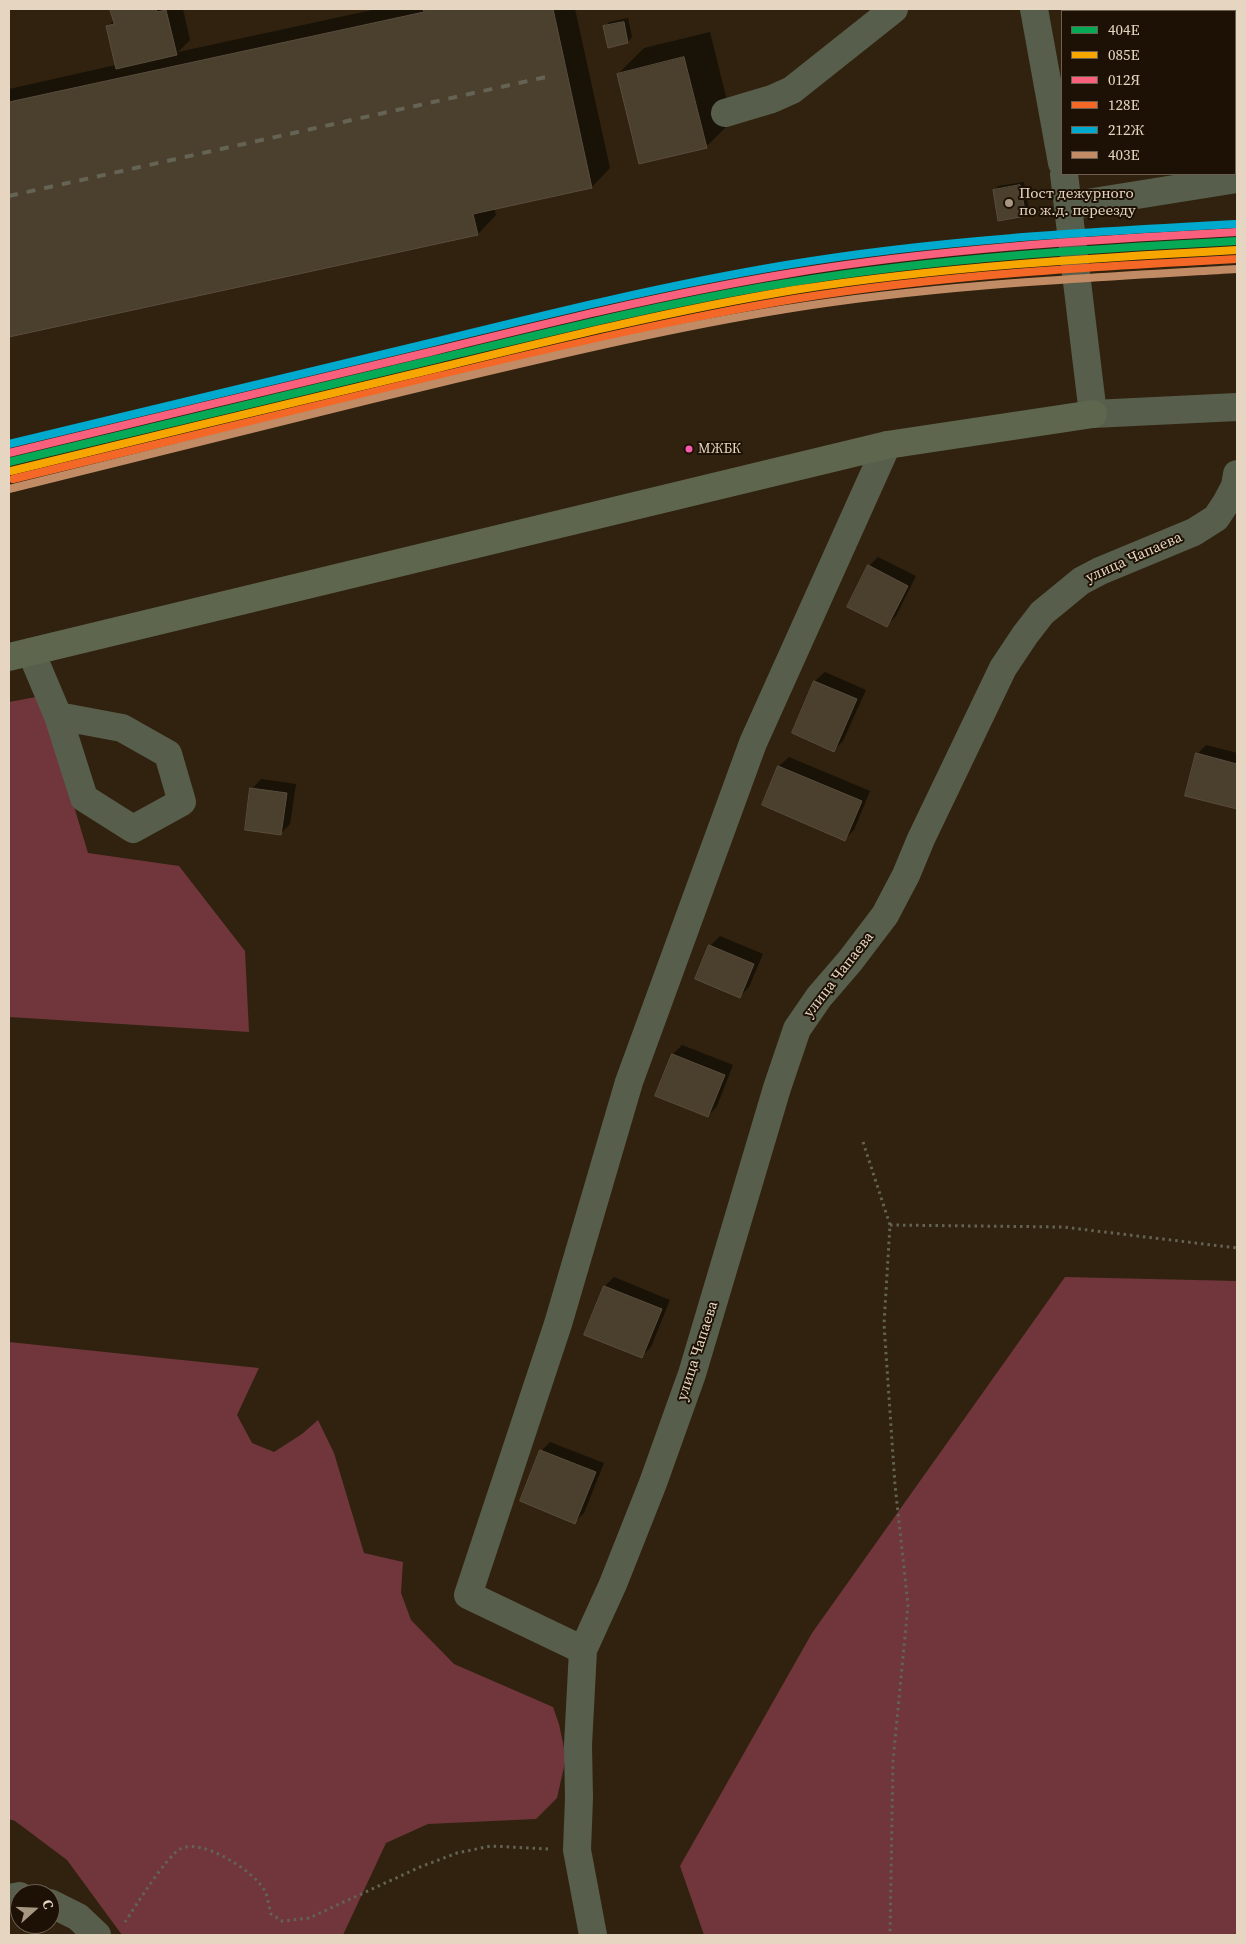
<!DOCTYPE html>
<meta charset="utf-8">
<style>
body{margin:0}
#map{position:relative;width:1246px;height:1944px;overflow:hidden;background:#30220e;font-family:"Source Serif 4",serif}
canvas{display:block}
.frame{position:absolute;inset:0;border:10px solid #e5d5c1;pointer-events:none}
.legend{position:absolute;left:1061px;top:10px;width:175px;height:165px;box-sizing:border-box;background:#1c1104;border:1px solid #6c5f50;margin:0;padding:6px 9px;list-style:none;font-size:15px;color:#e5d5c1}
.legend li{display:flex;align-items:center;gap:10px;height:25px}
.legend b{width:25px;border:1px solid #6c5f50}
.north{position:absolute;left:10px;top:1884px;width:50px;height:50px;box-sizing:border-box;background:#1c1104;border:1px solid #6c5f50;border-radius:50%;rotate:70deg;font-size:14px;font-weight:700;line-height:20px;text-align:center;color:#e5d5c1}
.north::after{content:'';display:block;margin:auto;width:18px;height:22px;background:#a69682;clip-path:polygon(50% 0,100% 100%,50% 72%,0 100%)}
</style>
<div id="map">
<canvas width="1246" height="1944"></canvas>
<div class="frame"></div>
<ul class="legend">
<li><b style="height:6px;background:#06aa56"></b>404Е</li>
<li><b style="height:6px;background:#f7a600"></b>085Е</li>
<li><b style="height:6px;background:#f8607d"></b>012Я</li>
<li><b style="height:6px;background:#f36827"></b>128Е</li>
<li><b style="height:6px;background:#00a9ce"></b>212Ж</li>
<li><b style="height:6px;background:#c18c65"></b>403Е</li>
</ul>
<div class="north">С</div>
</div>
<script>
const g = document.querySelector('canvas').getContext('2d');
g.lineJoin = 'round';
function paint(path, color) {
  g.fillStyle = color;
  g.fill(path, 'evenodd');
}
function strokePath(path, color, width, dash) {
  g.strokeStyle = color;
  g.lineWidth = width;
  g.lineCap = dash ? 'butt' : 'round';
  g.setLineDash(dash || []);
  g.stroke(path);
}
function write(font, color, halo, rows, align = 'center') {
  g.font = font + ' "Source Serif 4",serif';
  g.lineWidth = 4;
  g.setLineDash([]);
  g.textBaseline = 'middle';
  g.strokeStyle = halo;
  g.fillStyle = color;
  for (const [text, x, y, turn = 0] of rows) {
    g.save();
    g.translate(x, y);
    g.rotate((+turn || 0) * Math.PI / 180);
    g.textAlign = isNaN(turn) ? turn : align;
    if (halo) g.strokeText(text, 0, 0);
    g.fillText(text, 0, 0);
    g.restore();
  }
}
paint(new Path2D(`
 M41 696 88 853 179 866 245 951 249 1032 9 1017V702Z
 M1065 1277 1237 1281V1935H704L680 1866 812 1633Z
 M9 1342 259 1368 237 1415 252 1443 274 1452 302 1434 318 1420 334 1453 364 1553 403 1562 401 1593 411 1620 454 1664 553 1707 559 1724 566 1758 557 1798 536 1819 428 1824 386 1843 343 1935H122L67 1860 15 1821 9 1819Z`), '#70363b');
paint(new Path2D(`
 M112 9H183L190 40 178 52 377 9H575L610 168 592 187 494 208 496 215 478 234 9 336V89L116 65 108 26 114 20Z
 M628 18 632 37 628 42 609 46 605 27 609 22Z
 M710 32 732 121 706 147 618 74 644 48Z
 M1024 182 1029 210 1025 215 994 191 998 186Z
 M878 557 916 576 896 616 887 625 869 566Z
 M825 672 866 690 843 741 834 750 793 732 815 681Z
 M1206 745 1237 753V808L1186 795 1197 754Z
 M789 757 870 791 854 830 845 839 764 805 779 766Z
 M261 779 296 784 290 824 280 834 252 789Z
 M720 936 763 954 749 987 740 996 710 946Z
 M682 1045 733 1065 717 1106 708 1116 673 1054Z
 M614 1277 670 1300 651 1347 642 1356 605 1286Z
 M550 1442 604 1463 584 1513 575 1522 541 1451Z`), '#0007');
const building = new Path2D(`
 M110 9H156L157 12 166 10 177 55 116 69 106 26 114 24Z
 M423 9H553L592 188 473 214 478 235 9 337V102L424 12Z
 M624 22 628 43 608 48 603 26Z
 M684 57 707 148 639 164 617 74Z
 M1020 185 1026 216 998 221 993 190Z
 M868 565 908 586 887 627 847 607Z
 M814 681 857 699 834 752 792 733Z
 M1196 753 1237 764V809L1185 796Z
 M778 766 862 801 845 841 762 805Z
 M250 788 287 793 281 835 245 830Z
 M709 945 754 964 740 998 695 979Z
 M672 1054 725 1075 708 1117 655 1096Z
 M604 1286 662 1309 642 1358 584 1335Z
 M540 1450 596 1472 575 1524 520 1501Z`);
paint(building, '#4b3f2e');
strokePath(building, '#594d3d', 1);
strokePath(new Path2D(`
 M863 1142 890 1225 884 1324 895 1485 908 1605 893 1761 890 1935
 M890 1225 1063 1227 1237 1248
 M125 1922C135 1907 166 1857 180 1849 202 1837 255 1872 265 1891 268 1898 269 1907 271 1914L282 1921 309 1918 420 1867 457 1853 491 1846 548 1849`), '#636354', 3, [2.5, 4]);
strokePath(new Path2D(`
 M1034 9 1062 163
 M725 113 772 99 792 90 894 9
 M1064 174 1093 414 1237 407
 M1068 206 1237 179
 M31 652 58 716 84 798 133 829 182 802 168 754 122 728 58 716
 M583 1650 468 1595 558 1324 629 1082 753 743 887 445
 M9 1898 20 1896
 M50 1903 78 1917 97 1935
 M593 1935 577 1850 579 1798 578 1745 583 1650 613 1584 653 1483 692 1374 777 1088 797 1029 819 997 850 961 885 915 906 875 921 839 1003 668 1025 635 1042 613 1081 581 1100 571 1194 532 1216 518 1226 503 1235 486 1237 474`), '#585e4c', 28);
strokePath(new Path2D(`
 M9 657 887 445 1093 414`), '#5f664e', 28);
strokePath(new Path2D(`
 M9 196 546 77`), '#656354', 4, [9, 9]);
strokePath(new Path2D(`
 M9 462C152 428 294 393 437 359 555 331 673 301 793 282 940 258 1089 249 1237 241`), '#06aa56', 8);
strokePath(new Path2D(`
 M11 471C153 436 296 402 438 368 556 339 674 310 794 290 940 267 1089 258 1237 250`), '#f7a600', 8);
strokePath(new Path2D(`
 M9 453C149 419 290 385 430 352 548 323 666 294 786 274 935 249 1086 240 1237 232`), '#f8607d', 8);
strokePath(new Path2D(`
 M13 479C155 445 297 411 440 376 557 348 675 319 794 299 941 275 1089 267 1237 259`), '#f36827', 8);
strokePath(new Path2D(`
 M9 444C149 410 290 377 430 343 548 314 666 285 786 265 935 240 1086 232 1236 224`), '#00a9ce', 8);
strokePath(new Path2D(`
 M9 489C157 452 306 415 455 379 565 353 675 327 786 309 935 285 1086 278 1237 269`), '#c18c65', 8);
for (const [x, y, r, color] of [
 [1009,203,5,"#a69682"],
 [689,449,4.5,"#f75aaf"]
]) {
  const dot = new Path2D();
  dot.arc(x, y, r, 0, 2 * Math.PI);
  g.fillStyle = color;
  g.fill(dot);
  strokePath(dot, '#1c1104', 2);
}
write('14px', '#e5d5c1', '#1c1104', [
 ["МЖБК",698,449]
], 'left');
write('15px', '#e5d5c1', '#1c1104', [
 ["Пост дежурного",1019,194],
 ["по ж.д. переезду",1019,211]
], 'left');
write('15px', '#e5d5c1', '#1c1104', [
 ["улица Чапаева",1134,558,-24],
 ["улица Чапаева",839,975,-52],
 ["улица Чапаева",698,1351,-72]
]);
</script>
